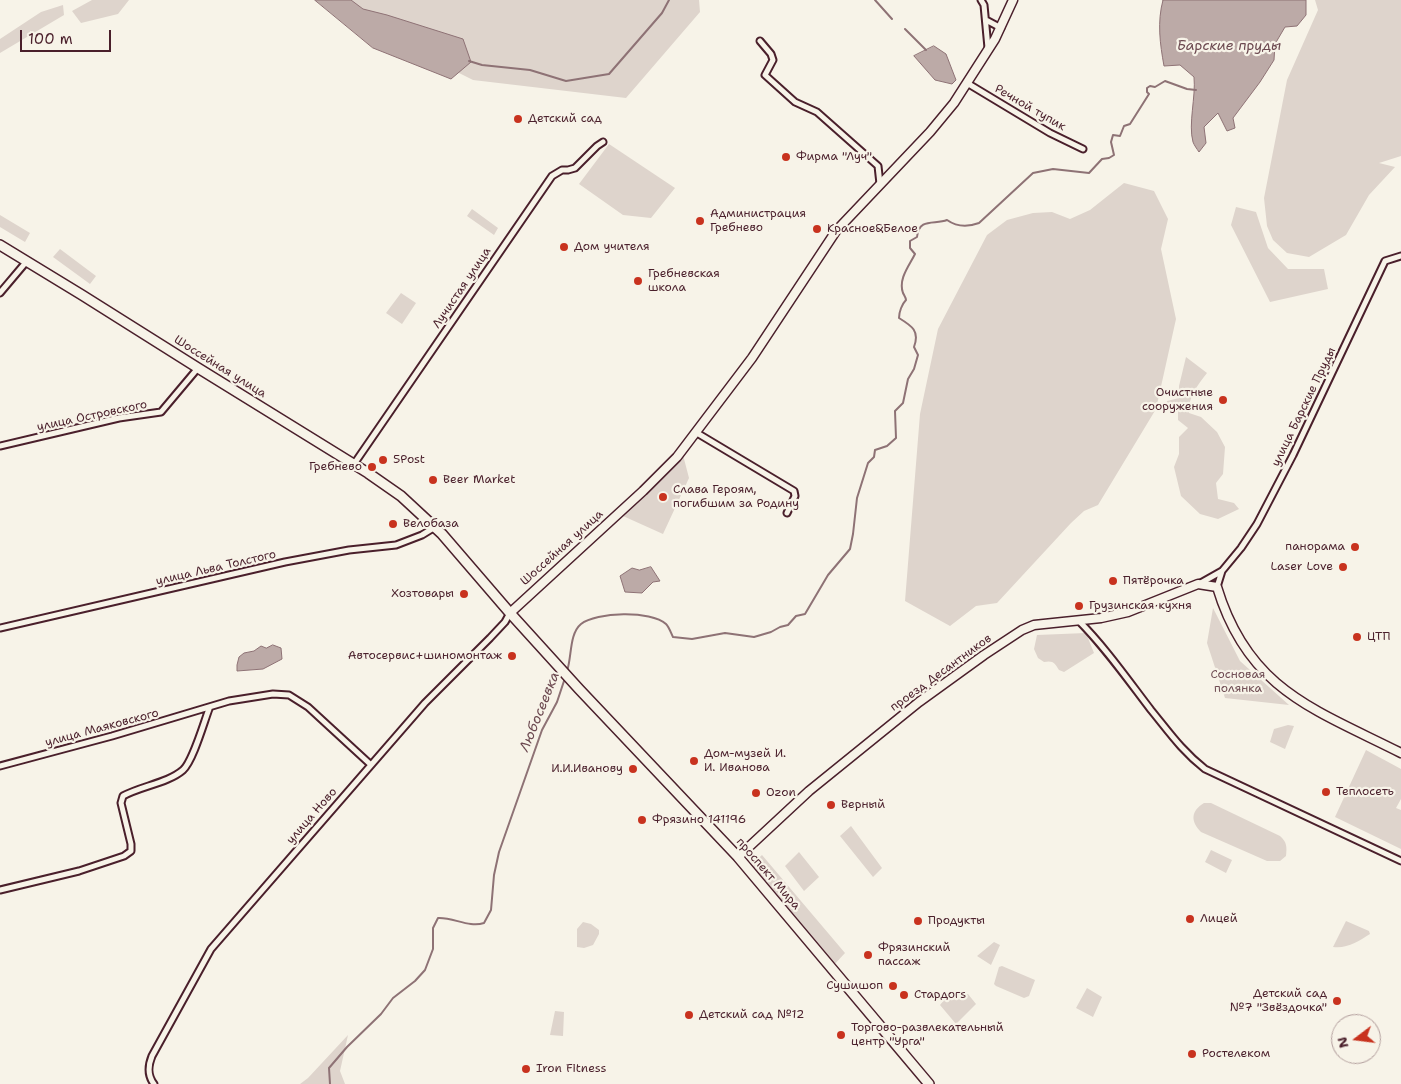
<!DOCTYPE html>
<meta charset="utf-8">
<style>
body{margin:0}
#map{position:relative;width:1401px;height:1084px;overflow:hidden;background:#f7f3e8;font-family:"Shantell Sans",sans-serif}
canvas{display:block}
.north{position:absolute;left:1331px;top:1014px;width:50px;height:50px;box-sizing:border-box;background:#f7f3e8;border:1px solid #b29e9c;border-radius:50%;rotate:255deg;font-size:14px;font-weight:700;line-height:20px;text-align:center;color:#4a1f2b}
.north::after{content:'';display:block;margin:auto;width:18px;height:22px;background:#c8321e;clip-path:polygon(50% 0,100% 100%,50% 72%,0 100%)}
.scale{position:absolute;left:20px;top:30px;width:91px;height:22px;box-sizing:border-box;border:2px solid #4a1f2b;border-top:0;padding-left:6px;font-size:15px;line-height:18px;white-space:nowrap;color:#4a1f2b;-webkit-text-stroke:4px #f7f3e8;paint-order:stroke}
</style>
<div id="map">
<canvas width="1401" height="1084"></canvas>
<div class="north">N</div>
<div class="scale">100 m</div>
</div>
<script>
const g = document.querySelector('canvas').getContext('2d');
g.lineJoin = 'round';
function paint(path, color) {
  g.fillStyle = color;
  g.fill(path, 'evenodd');
}
function strokePath(path, color, width, dash) {
  g.strokeStyle = color;
  g.lineWidth = width;
  g.lineCap = dash ? 'butt' : 'round';
  g.setLineDash(dash || []);
  g.stroke(path);
}
function write(font, color, halo, rows, align = 'center') {
  g.font = font + ' "Shantell Sans",sans-serif';
  g.lineWidth = 4.5;
  g.setLineDash([]);
  g.textBaseline = 'middle';
  g.strokeStyle = halo;
  g.fillStyle = color;
  for (const [text, x, y, turn = 0] of rows) {
    g.save();
    g.translate(x, y);
    g.rotate((+turn || 0) * Math.PI / 180);
    g.textAlign = isNaN(turn) ? turn : align;
    if (halo) g.strokeText(text, 0, 0);
    g.fillText(text, 0, 0);
    g.restore();
  }
}
paint(new Path2D(`
 M92 0H129L118 14 81 23 72 11Z
 M340 0H699L700 12 626 98 473 80 417 52Z
 M1315 0H1401V156L1379 163 1395 167 1369 195 1346 235 1309 257 1287 253 1273 240 1267 226 1264 198 1287 80 1318 10Z
 M63 5 64 15 0 53V39L41 12Z
 M609 144 675 188 651 218 623 215 579 184Z
 M1124 183 1154 191 1168 219 1161 249 1176 319 1156 409 1098 505 1084 511 1071 523 997 603 976 606 950 626 905 601 920 414 938 329 987 235 1007 220 1033 213 1052 212 1070 219 1090 210Z
 M1236 207 1256 212 1268 248 1288 269H1324L1328 289 1270 302 1231 225Z
 M472 209 498 228 494 235 467 216Z
 M0 215 30 233 25 242 0 227Z
 M60 249 96 276 90 284 53 257Z
 M401 293 416 303 402 324 386 313Z
 M1186 357 1207 373C1197 386 1188 397 1189 413L1201 417 1217 432 1225 447 1223 474 1216 483 1218 499 1234 503 1239 509 1218 519 1200 514 1181 496 1174 467 1179 454V437L1188 428 1178 420V408L1166 411 1167 401 1179 398V386Z
 M683 455 689 478 663 534 623 516 658 483Z
 M1213 608 1240 661 1289 705 1225 698 1207 643Z
 M1086 633 1094 653 1064 672 1059 670C1055 663 1053 660 1044 662L1038 658 1034 649 1037 635Z
 M1288 725 1294 726 1285 749 1270 742 1274 729Z
 M1366 750 1401 769V799L1396 808 1401 810V849L1335 817Z
 M1204 803H1211L1280 836C1287 842 1287 847 1286 856L1280 861H1267L1201 832C1190 821 1191 811 1204 803Z
 M851 826 882 868 873 877 840 836Z
 M1211 850 1232 860 1226 873 1205 862Z
 M799 852 819 877 804 891 785 866Z
 M762 855 845 953 832 967 749 867Z
 M1346 921 1369 931 1370 934C1359 941 1347 949 1333 947Z
 M583 922 591 924 599 930V934L593 945 584 948 577 947V929Z
 M994 942 1000 945 991 965 977 956Z
 M1002 966 1035 980 1029 996 1024 998 996 986 994 984 999 967Z
 M1087 988 1102 997 1093 1017 1076 1008Z
 M968 994 976 1004 956 1024 940 1005 948 995Z
 M555 1011 564 1012 563 1036 550 1035Z
 M348 1035 340 1071 345 1084H300L308 1078Z`), '#ded4cc');
const water = new Path2D(`
 M315 0H351L363 9 387 15 463 39 471 62 451 79 373 48Z
 M1163 0H1306V15L1297 26 1285 27 1275 44 1274 60 1260 82 1233 118 1235 128 1227 131 1218 113 1204 127 1206 143 1199 152C1197 149 1194 145 1193 142 1188 124 1196 97 1194 77L1180 65 1164 66C1160 44 1157 22 1163 0Z
 M934 46 946 54 956 80 952 84 935 80 914 56Z
 M651 567 660 581 653 582 642 593 625 592 620 576 632 568 639 570Z
 M273 645 281 648 282 659 263 669 237 671V665L239 657 244 653 254 651 261 646 266 648Z`);
paint(water, '#bcaaa7');
strokePath(water, '#8e7275', 1);
strokePath(new Path2D(`
 M875 0 892 19
 M905 29 926 50
 M469 61 482 65 530 70 566 81 609 74 662 13 669 0
 M567 671C572 657 569 634 581 624 596 612 651 610 666 624 669 627 671 633 673 637L692 639 725 633 754 637 771 632 780 627 788 625 796 616 805 614 828 575 850 549 853 534 857 498 868 463 874 457 875 450 887 446 896 438 895 411 903 403 908 379 914 369 918 355 914 347C920 331 912 326 899 318 899 312 902 304 906 300 906 298 904 295 903 293 898 279 909 266 915 254L910 248V241L917 237C919 217 935 225 947 220 957 227 968 227 979 223L1033 173 1053 169 1089 173 1102 159 1109 158 1114 155 1111 142 1113 135 1120 136 1124 126 1130 124 1149 94 1147 92V88L1150 86 1155 87 1165 81 1187 89 1196 90
 M330 1084 329 1068 347 1047 381 1014 393 998 415 981 425 970 433 949V928L438 918C453 917 469 928 484 923L491 910 494 875 499 852 542 730 557 702 565 678`), '#8e7275', 2);
const street = new Path2D(`
 M981 0 984 5 988 48
 M986 20 1001 28
 M760 41 771 54 773 60 765 75 795 102 817 112 878 166 880 184
 M967 83 1050 133 1083 149
 M0 293 27 261
 M697 433 794 491 795 496 787 513
 M0 446 119 418 161 412 198 368
 M354 464 552 176 562 170H568L575 168 597 146 603 142
 M1199 584 1222 571 1241 548 1257 524 1293 455 1385 261 1401 256
 M1217 587 1222 571
 M1078 620C1105 647 1128 680 1151 710 1169 732 1182 751 1205 769L1401 861
 M0 628 285 562 349 550 396 545 422 535 435 527
 M0 766 112 736 229 701 273 694 289 695 308 707 370 764
 M0 890 79 871 124 856 131 851V844L121 803 123 796C141 786 168 783 183 770 193 761 204 722 209 709
 M154 1084C147 1075 148 1066 152 1056L211 949 425 703 490 638 505 622 510 613`);
const secondary = new Path2D(`
 M510 613 643 491 677 457 752 358 836 231 930 132 954 103 995 39 1013 0
 M738 857 809 791 919 702 984 655 1022 630 1034 625 1101 618 1128 612 1198 584 1217 587C1248 690 1314 709 1401 753`);
const primary = new Path2D(`
 M0 245 82 295 198 368 368 473 401 496 442 534 510 613 579 689 738 857 929 1084`);
strokePath(street, '#4a1f2b', 9);
strokePath(secondary, '#4a1f2b', 11);
strokePath(primary, '#4a1f2b', 12);
strokePath(street, '#f7f3e8', 5);
strokePath(secondary, '#f7f3e8', 8);
strokePath(primary, '#f7f3e8', 9);
for (const [x, y, r, color] of [
 [518,119,5,"#c8321e"],
 [786,157,5,"#c8321e"],
 [700,221,5,"#c8321e"],
 [817,229,5,"#c8321e"],
 [564,247,5,"#c8321e"],
 [638,281,5,"#c8321e"],
 [1223,400,5,"#c8321e"],
 [383,460,5,"#c8321e"],
 [372,467,5,"#c8321e"],
 [433,480,5,"#c8321e"],
 [663,497,5,"#c8321e"],
 [393,524,5,"#c8321e"],
 [1355,547,5,"#c8321e"],
 [1343,567,5,"#c8321e"],
 [1113,581,5,"#c8321e"],
 [464,594,5,"#c8321e"],
 [1079,606,5,"#c8321e"],
 [1357,637,5,"#c8321e"],
 [512,656,5,"#c8321e"],
 [694,761,5,"#c8321e"],
 [633,769,5,"#c8321e"],
 [1326,792,5,"#c8321e"],
 [756,793,5,"#c8321e"],
 [831,805,5,"#c8321e"],
 [642,820,5,"#c8321e"],
 [1190,919,5,"#c8321e"],
 [918,921,5,"#c8321e"],
 [868,955,5,"#c8321e"],
 [893,986,5,"#c8321e"],
 [904,995,5,"#c8321e"],
 [1337,1001,5,"#c8321e"],
 [689,1015,5,"#c8321e"],
 [841,1035,5,"#c8321e"],
 [1192,1054,5,"#c8321e"],
 [526,1069,5,"#c8321e"]
]) {
  const dot = new Path2D();
  dot.arc(x, y, r, 0, 2 * Math.PI);
  g.fillStyle = color;
  g.fill(dot);
  strokePath(dot, '#f7f3e8', 2);
}
write('12px', '#4a1f2b', '#f7f3e8', [
 ["Речной тупик",1030,108,30],
 ["Лучистая улица",462,288,-56],
 ["Шоссейная улица",220,367,32],
 ["улица Барские Пруды",1304,407,-64],
 ["улица Островского",92,416,-12],
 ["Шоссейная улица",562,548,-42],
 ["улица Льва Толстого",216,568,-13],
 ["проезд Десантников",941,673,-36],
 ["улица Маяковского",102,728,-15],
 ["улица Ново",312,816,-49],
 ["проспект Мира",768,874,49]
]);
write('12px', '#4a1f2b', '#f7f3e8', [
 ["Детский сад",528,119],
 ["Фирма \"Луч\"",796,157],
 ["Администрация",710,214],
 ["Гребнево",710,228],
 ["Красное&Белое",827,229],
 ["Дом учителя",574,247],
 ["Гребневская",648,274],
 ["школа",648,288],
 ["Очистные",1213,393,"right"],
 ["сооружения",1213,407,"right"],
 ["5Post",393,460],
 ["Гребнево",362,467,"right"],
 ["Beer Market",443,480],
 ["Слава Героям,",673,490],
 ["погибшим за Родину",673,504],
 ["Велобаза",403,524],
 ["панорама",1345,547,"right"],
 ["Laser Love",1333,567,"right"],
 ["Пятёрочка",1123,581],
 ["Хозтовары",454,594,"right"],
 ["Грузинская кухня",1089,606],
 ["ЦТП",1367,637],
 ["Автосервис+шиномонтаж",502,656,"right"],
 ["Дом-музей И.",704,754],
 ["И. Иванова",704,768],
 ["И.И.Иванову",623,769,"right"],
 ["Теплосеть",1336,792],
 ["Ozon",766,793],
 ["Верный",841,805],
 ["Фрязино 141196",652,820],
 ["Лицей",1200,919],
 ["Продукты",928,921],
 ["Фрязинский",878,948],
 ["пассаж",878,962],
 ["Сушишоп",883,986,"right"],
 ["Детский сад",1327,994,"right"],
 ["№7 \"Звёздочка\"",1327,1008,"right"],
 ["Стардогs",914,995],
 ["Детский сад №12",699,1015],
 ["Торгово-развлекательный",851,1028],
 ["центр \"Урга\"",851,1042],
 ["Ростелеком",1202,1054],
 ["Iron Fitness",536,1069]
], 'left');
write('12px', '#6f4c53', '#f7f3e8', [
 ["Сосновая",1238,675],
 ["полянка",1238,689]
]);
write('italic 14px', '#6c4950', '#f7f3e8', [
 ["Барские пруды",1229,46],
 ["Любосеевка",540,712,-68]
]);
</script>
